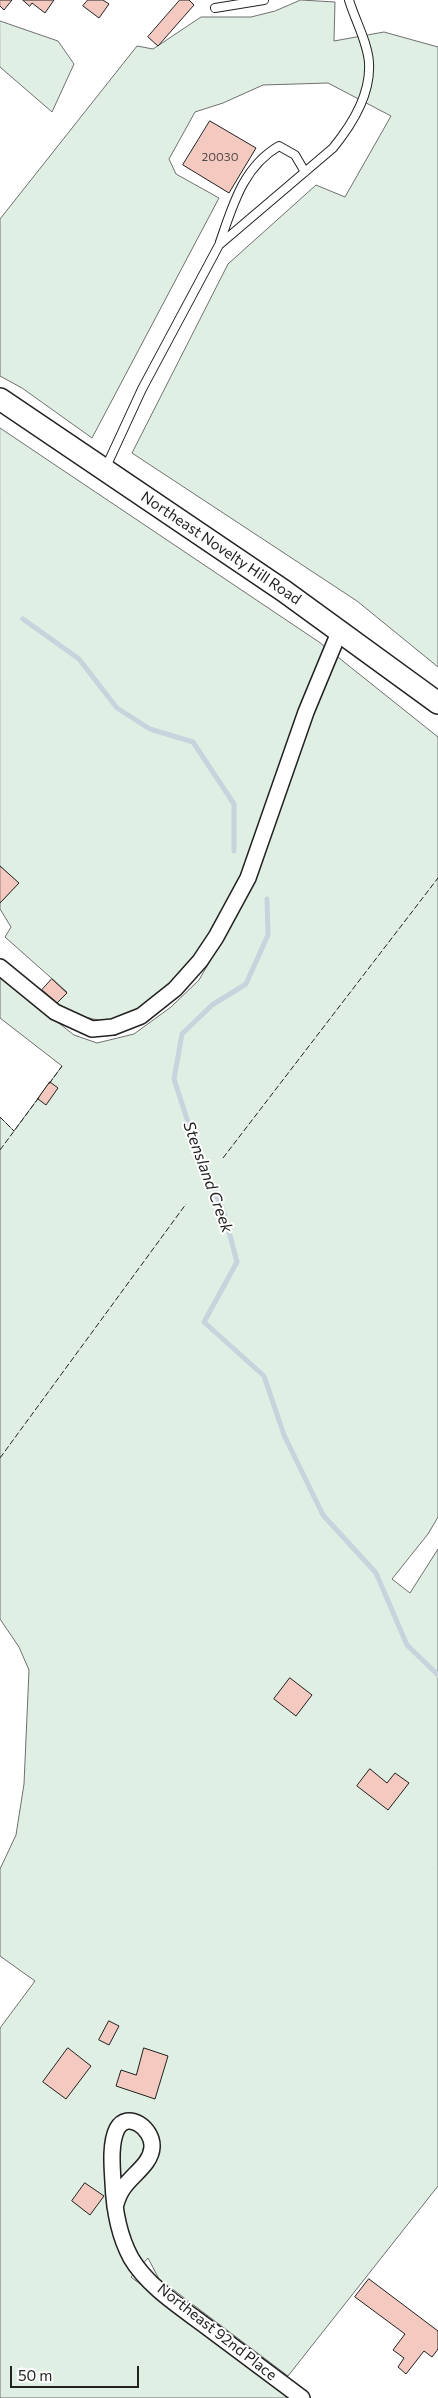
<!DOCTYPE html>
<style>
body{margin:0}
#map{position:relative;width:438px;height:2398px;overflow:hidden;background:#fff;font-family:Commissioner,sans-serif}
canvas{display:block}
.scale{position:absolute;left:10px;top:2366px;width:129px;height:22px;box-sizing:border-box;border:2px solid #222;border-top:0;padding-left:6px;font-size:15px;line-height:18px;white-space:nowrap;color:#222;-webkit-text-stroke:4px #fff;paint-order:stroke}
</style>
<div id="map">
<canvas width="438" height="2398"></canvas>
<div class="scale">50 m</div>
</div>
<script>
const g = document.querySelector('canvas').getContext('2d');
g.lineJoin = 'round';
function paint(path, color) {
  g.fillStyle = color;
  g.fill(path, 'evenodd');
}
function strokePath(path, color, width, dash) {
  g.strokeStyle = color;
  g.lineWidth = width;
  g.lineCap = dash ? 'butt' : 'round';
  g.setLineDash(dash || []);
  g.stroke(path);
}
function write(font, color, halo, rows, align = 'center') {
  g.font = font + ' Commissioner,sans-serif';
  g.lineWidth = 4;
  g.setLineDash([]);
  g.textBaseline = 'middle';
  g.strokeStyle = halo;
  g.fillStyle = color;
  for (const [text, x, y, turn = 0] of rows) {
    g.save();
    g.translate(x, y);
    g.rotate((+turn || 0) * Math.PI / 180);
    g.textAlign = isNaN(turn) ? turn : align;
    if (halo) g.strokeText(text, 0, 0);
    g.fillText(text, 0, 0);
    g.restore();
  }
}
const green = new Path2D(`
 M301 0 335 2 334 41 384 32 438 47V667L357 601 132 453 228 264 316 185 345 197 391 116 328 83 263 85 223 103 195 112 169 159 176 174 219 198 92 438 22 388 0 376V219L137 46 153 49 201 17H251L275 11Z
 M0 21 58 41 74 64 52 112 0 67Z
 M0 428 319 642 438 737V1517L428 1534 392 1579 410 1593 438 1549V2186L288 2376 159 2279 148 2258 131 2277 289 2398H0V2028L35 1981 0 1956V1869L16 1835 24 1784 29 1670 19 1647 0 1619V1117L14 1131 62 1066 0 1018V977L74 1035 97 1043 134 1034 171 1007 199 980 244 902 235 892C222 914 211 938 196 958 185 973 139 1014 122 1019 104 1025 71 1015 57 1003L67 992 5 937 11 927 0 909V903L18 883 0 866Z`);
paint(green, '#e0efe3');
strokePath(green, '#6f6f6f', 1);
strokePath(new Path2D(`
 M23 619 79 659 117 708 150 729 193 742 234 804V851
 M267 899 268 935 246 984 212 1005 182 1034 174 1079 197 1150 224 1213 237 1262 204 1322 264 1376 284 1435 323 1515 376 1573 407 1645 438 1675`), '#c7d3dd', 5);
const building = new Path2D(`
 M0 0H12L4 10 0 6Z
 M23 0H54L45 13 32 3 30 6Z
 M88 0H103L109 4 99 18 83 6Z
 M180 0H189L194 5 158 46 148 37Z
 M210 121 256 148 229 193 183 165Z
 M0 866 19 883 0 903Z
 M52 979 67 993 57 1003 42 990Z
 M50 1082 58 1088 46 1105 38 1099Z
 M290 1678 312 1695 296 1716 274 1699Z
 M370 1769 387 1783 395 1773 409 1783 388 1810 357 1786Z
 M109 2021 119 2026 109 2045 99 2040Z
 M68 2048 91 2066 66 2099 43 2082Z
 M144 2048 168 2056 155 2099 116 2086 121 2070 136 2075Z
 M85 2183 104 2196 90 2215 72 2201Z
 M369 2279 438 2331V2349L432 2357 424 2351 406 2374 398 2367 404 2358 393 2350 405 2334 355 2297Z`);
paint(building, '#f3c9c0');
strokePath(building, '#222', 1);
const lane = new Path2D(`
 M215 8 264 0
 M220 242C233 205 243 167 279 146L295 155 305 172
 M106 467 142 389 219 245 333 148C351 126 371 94 369 63 368 43 355 20 349 0`);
const street = new Path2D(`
 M0 967 55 1012 92 1029 113 1027 141 1016 175 989 200 961 216 937 248 878 306 712 340 630
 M115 2207C117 2200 120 2192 124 2187 133 2174 151 2164 152 2147 153 2128 127 2110 117 2129 110 2143 112 2166 113 2182 114 2209 118 2234 131 2258 148 2287 182 2308 207 2327 239 2351 270 2374 302 2398`);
const secondary = new Path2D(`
 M0 399 284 591 438 703`);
strokePath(lane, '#222', 10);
strokePath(street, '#222', 18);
strokePath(secondary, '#222', 24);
strokePath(lane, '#fff', 8);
strokePath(street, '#fff', 15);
strokePath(secondary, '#fff', 21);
strokePath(new Path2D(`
 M49 1084 62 1066
 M0 1117 14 1131
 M0 1150 40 1096
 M223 1158 438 878
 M0 1458 186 1204`), '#222', 1, [6, 2.5]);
write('12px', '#564c4a', null, [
 ["20030",220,157]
]);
write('15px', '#222', '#fff', [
 ["Northeast Novelty Hill Road",221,548,34],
 ["Northeast 92nd Place",217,2332,38]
]);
write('italic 16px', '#222', '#fff', [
 ["Stensland Creek",208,1177,70]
]);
</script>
